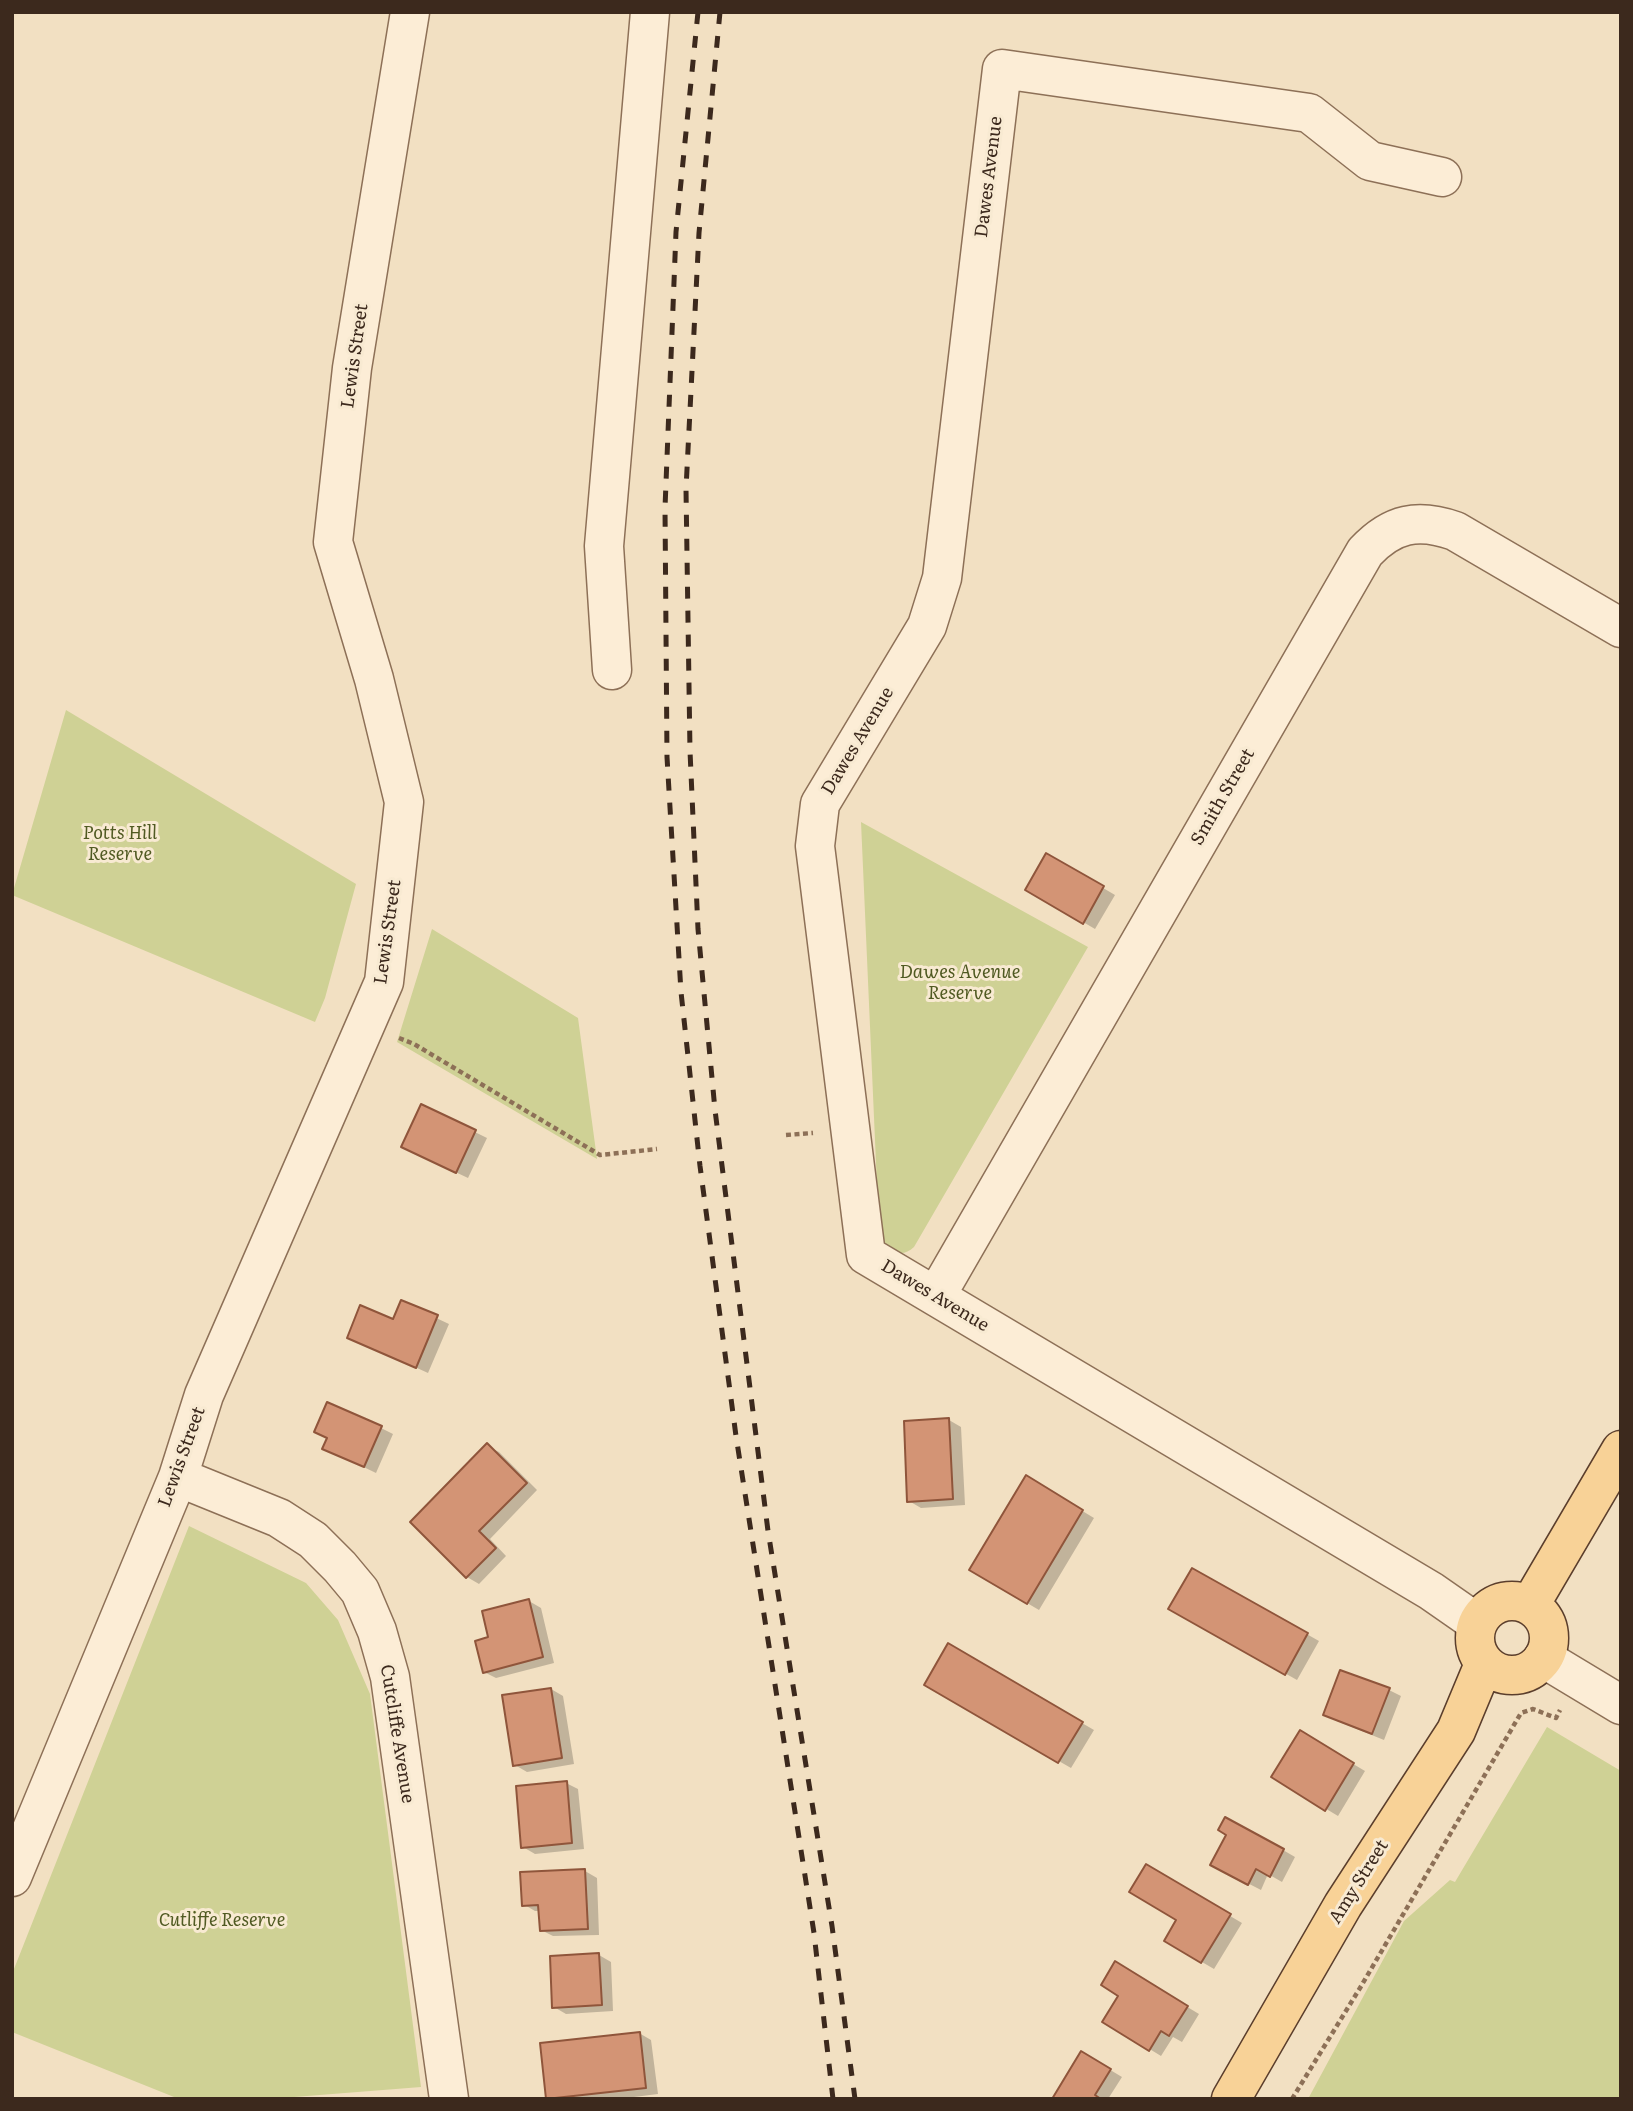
<!DOCTYPE html>
<style>
body{margin:0}
#map{position:relative;width:1633px;height:2111px;overflow:hidden;background:#f2e0c2;font-family:Literata,serif}
canvas{display:block}
.frame{position:absolute;inset:0;border:14px solid #3c291d;pointer-events:none}
</style>
<div id="map">
<canvas width="1633" height="2111"></canvas>
<div class="frame"></div>
</div>
<script>
const g = document.querySelector('canvas').getContext('2d');
g.lineJoin = 'round';
function paint(path, color) {
  g.fillStyle = color;
  g.fill(path, 'evenodd');
}
function strokePath(path, color, width, dash) {
  g.strokeStyle = color;
  g.lineWidth = width;
  g.lineCap = dash ? 'butt' : 'round';
  g.setLineDash(dash || []);
  g.stroke(path);
}
function write(font, color, halo, rows, align = 'center') {
  g.font = font + ' Literata,serif';
  g.lineWidth = 6;
  g.setLineDash([]);
  g.textBaseline = 'middle';
  g.strokeStyle = halo;
  g.fillStyle = color;
  for (const [text, x, y, turn = 0] of rows) {
    g.save();
    g.translate(x, y);
    g.rotate((+turn || 0) * Math.PI / 180);
    g.textAlign = isNaN(turn) ? turn : align;
    if (halo) g.strokeText(text, 0, 0);
    g.fillText(text, 0, 0);
    g.restore();
  }
}
paint(new Path2D(`
 M66 710 356 884 325 998 315 1022 12 895Z
 M861 822 1088 947 914 1247C898 1262 885 1246 879 1231Z
 M432 929 578 1018 597 1159 397 1042Z
 M189 1526 306 1583 338 1620 370 1694 421 2087 269 2099H179L12 2032V1974Z
 M1547 1727 1621 1771V2099H1308L1404 1921 1450 1880 1455 1882Z`), '#cfd195');
paint(new Path2D(`
 M1047 855 1115 895 1095 929 1027 889Z
 M422 1106 487 1138 468 1178 415 1153Z
 M402 1302 449 1324 428 1373 349 1337 394 1321Z
 M949 1420 961 1427 965 1505 921 1508 909 1501Z
 M381 1428 393 1434 376 1473 324 1448Z
 M487 1446 499 1452 537 1490 490 1539 506 1556 479 1584 467 1577 412 1522Z
 M1026 1477 1094 1518 1039 1610 971 1570Z
 M1193 1570 1319 1641 1297 1680 1171 1609Z
 M529 1601 541 1608 554 1663 496 1678 484 1672 491 1638Z
 M949 1646 1094 1730 1071 1768 926 1685Z
 M551 1689 563 1696 574 1764 527 1772 515 1765Z
 M1389 1690 1401 1696 1384 1740 1337 1721 1325 1715Z
 M1301 1733 1365 1771 1338 1816 1273 1777Z
 M566 1783 578 1789 584 1849 535 1854 523 1847Z
 M1228 1834 1283 1850 1295 1857 1282 1882 1268 1874 1261 1890 1224 1871Z
 M1147 1867 1242 1923 1214 1969 1166 1941 1179 1920Z
 M585 1871 597 1878 599 1935 553 1936 541 1930 540 1911H535L523 1904Z
 M599 1955 611 1962 613 2011 566 2014 554 2007Z
 M1116 1964 1199 2014 1182 2042 1173 2037 1161 2056 1104 2021 1120 1995Z
 M639 2033 651 2040 658 2094 618 2099H548Z
 M1082 2053 1122 2077 1108 2099H1054Z`), '#0003');
const building = new Path2D(`
 M1046 853 1104 886 1083 924 1025 890Z
 M421 1104 476 1130 456 1173 401 1147Z
 M401 1300 438 1315 416 1368 347 1338 360 1305 393 1319Z
 M327 1402 382 1426 364 1467 322 1449 327 1438 314 1432Z
 M949 1418 953 1499 907 1502 904 1421Z
 M487 1443 527 1483 479 1531 496 1548 466 1578 410 1522Z
 M1026 1475 1083 1510 1027 1604 969 1570Z
 M1192 1568 1308 1633 1285 1675 1168 1609Z
 M529 1599 543 1657 483 1673 475 1641 488 1637 482 1611Z
 M948 1643 1083 1722 1058 1763 924 1685Z
 M1340 1670 1390 1688 1372 1734 1323 1715Z
 M551 1688 562 1758 513 1766 502 1695Z
 M1300 1730 1354 1763 1325 1811 1271 1777Z
 M567 1781 572 1843 521 1848 516 1786Z
 M1225 1817 1284 1849 1270 1877 1256 1869 1248 1885 1210 1865 1226 1835 1218 1830Z
 M1146 1864 1231 1914 1201 1963 1164 1941 1176 1920 1129 1892Z
 M585 1869 588 1929 540 1931 538 1905 522 1906 520 1872Z
 M599 1953 602 2005 552 2008 550 1956Z
 M1115 1961 1188 2006 1169 2036 1161 2031 1149 2051 1102 2022 1118 1996 1101 1985Z
 M640 2032 646 2088 546 2099 540 2043Z
 M1081 2051 1111 2069 1095 2095 1101 2099H1052Z`);
paint(building, '#d39475');
strokePath(building, '#8f553b', 2);
const minor = new Path2D(`
 M1442 177 1370 161 1309 113 1002 69 942 578 927 626 820 804 815 846 866 1255 1431 1591 1477 1623
 M612 670 604 546 650 12
 M936 1296 1365 552C1392 523 1418 518 1455 531L1621 628
 M178 1477 279 1518 313 1540 340 1567 360 1591 377 1631 390 1677 449 2099
 M1543 1658 1621 1705
 M12 1877 178 1477 204 1395 384 982 404 802 374 679 333 542 352 368 410 12`);
const major = new Path2D(`
 M1475 1638a37 37 0 1 1 74 0a37 37 0 1 1-74 0Z
 M1530 1605 1621 1450
 M1231 2099 1343 1905 1456 1731 1484 1664`);
strokePath(minor, '#8d7057', 41);
strokePath(major, '#5b3e2c', 41);
strokePath(new Path2D(`
 M399 1038 414 1044 600 1155 657 1149
 M786 1135 813 1133
 M1292 2099 1360 1988 1521 1713 1533 1709 1556 1718 1560 1710`), '#8d7057', 4.5, [5, 3.5]);
strokePath(minor, '#fcedd6', 38);
strokePath(major, '#f8d297', 38);
strokePath(new Path2D(`
 M698 12 676 232 665 508 667 757 681 992 700 1166 736 1436 814 1933 833 2099
 M720 12 699 233 686 489 690 751 698 929 715 1110 768 1531 832 1926 855 2099`), '#3c291d', 5, [12, 12]);
write('18px', '#3c291d', '#f8ead2', [
 ["Dawes Avenue",989,177,-83],
 ["Lewis Street",355,356,-82],
 ["Dawes Avenue",858,741,-59],
 ["Smith Street",1223,797,-60],
 ["Lewis Street",388,932,-82],
 ["Dawes Avenue",935,1296,31],
 ["Lewis Street",182,1457,-70],
 ["Cutcliffe Avenue",397,1734,81],
 ["Amy Street",1359,1882,-58]
]);
write('italic 18px', '#505a22', '#f8ead2', [
 ["Potts Hill",120,834],
 ["Reserve",120,855],
 ["Dawes Avenue",960,973],
 ["Reserve",960,994],
 ["Cutliffe Reserve",222,1921]
]);
</script>
